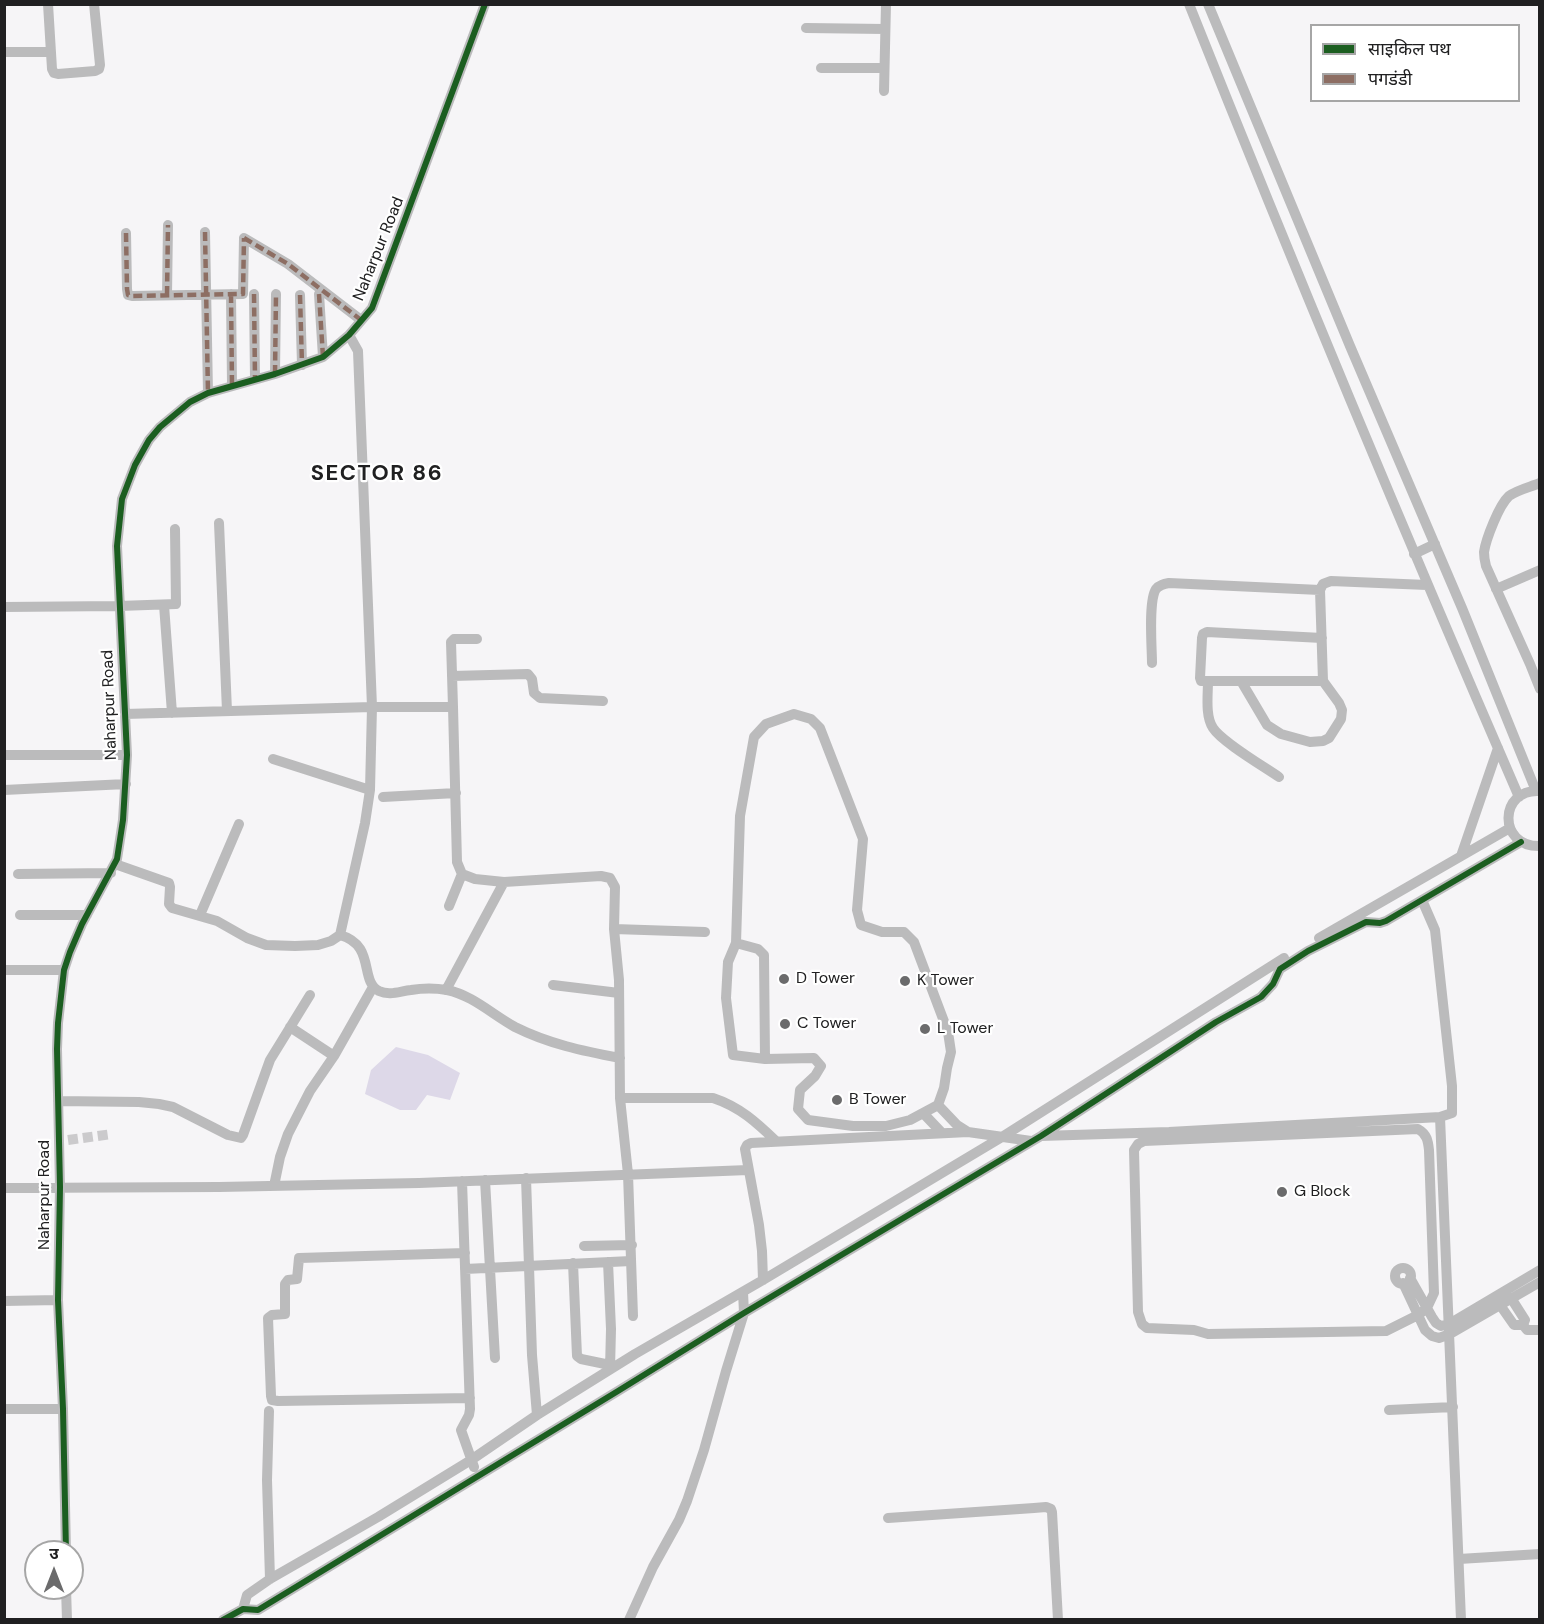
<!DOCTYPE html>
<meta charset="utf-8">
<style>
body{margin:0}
#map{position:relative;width:1544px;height:1624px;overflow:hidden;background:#f6f5f7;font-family:"DM Sans","Noto Sans Devanagari",sans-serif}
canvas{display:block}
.frame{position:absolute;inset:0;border:6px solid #202021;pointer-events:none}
.legend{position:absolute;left:1310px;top:24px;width:210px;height:78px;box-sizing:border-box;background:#fff;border:2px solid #a6a6a6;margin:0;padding:8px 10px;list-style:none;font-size:18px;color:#202021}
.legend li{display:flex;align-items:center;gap:12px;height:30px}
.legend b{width:30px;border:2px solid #a6a6a6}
.north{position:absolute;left:24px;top:1540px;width:60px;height:60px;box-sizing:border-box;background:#fff;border:2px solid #a6a6a6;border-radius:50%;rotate:0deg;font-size:16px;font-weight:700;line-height:24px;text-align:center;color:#202021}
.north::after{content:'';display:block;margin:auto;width:21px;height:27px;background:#6b6b6c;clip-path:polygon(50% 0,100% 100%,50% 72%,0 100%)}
</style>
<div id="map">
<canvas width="1544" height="1624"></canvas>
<div class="frame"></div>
<ul class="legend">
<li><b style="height:8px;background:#1b5e20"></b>साइकिल पथ</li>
<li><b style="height:8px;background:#8d6e63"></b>पगडंडी</li>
</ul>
<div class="north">उ</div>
</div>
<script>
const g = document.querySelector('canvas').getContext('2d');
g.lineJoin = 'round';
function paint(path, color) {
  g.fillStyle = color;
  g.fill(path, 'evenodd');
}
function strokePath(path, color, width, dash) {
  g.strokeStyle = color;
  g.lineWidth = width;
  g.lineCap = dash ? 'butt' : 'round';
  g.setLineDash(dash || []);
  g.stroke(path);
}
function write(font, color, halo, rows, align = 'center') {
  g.font = font + ' "DM Sans",sans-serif';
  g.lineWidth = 4.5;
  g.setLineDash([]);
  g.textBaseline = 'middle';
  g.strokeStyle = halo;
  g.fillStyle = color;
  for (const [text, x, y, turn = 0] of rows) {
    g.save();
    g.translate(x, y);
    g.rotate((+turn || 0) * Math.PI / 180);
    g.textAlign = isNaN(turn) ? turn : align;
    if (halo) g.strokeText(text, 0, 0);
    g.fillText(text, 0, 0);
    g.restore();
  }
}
paint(new Path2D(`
 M396 1047 428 1055 460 1073 450 1100 427 1095 416 1110H400L365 1094 371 1070Z`), '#ddd8e8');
strokePath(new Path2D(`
 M68 1140 112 1134`), '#cbcacc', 10, [10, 5]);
strokePath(new Path2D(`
 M48 4 52 69 54 73 58 74 95 71 99 69 100 65 94 4
 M1189 4C1295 270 1405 534 1519 797
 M1208 4 1350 346 1462 608 1536 791
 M806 28 885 29
 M4 52H50
 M821 68H884
 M884 91 886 4
 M205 232 208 393
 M126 233 127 289 128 295 132 296 243 294 244 238
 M244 238 288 264 361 320
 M231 294 232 385
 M254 294 255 379
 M319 294 323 357
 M167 295 168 225
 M300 295 302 365
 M275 374 276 294
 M1540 483C1530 487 1517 490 1509 496 1499 505 1486 539 1484 552 1484 557 1485 562 1486 566L1530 664 1540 689
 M219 523 227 711
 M1414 554 1435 544
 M1496 589 1540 570
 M164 605 172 713
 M4 607 119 606 176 604 175 529
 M1322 638 1207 632 1203 634 1202 638 1200 678 1201 681H1323
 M1152 663C1152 648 1148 601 1156 589 1159 585 1164 584 1169 583L1320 590
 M452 676 528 674 532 679 534 693 540 698 603 701
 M1208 681C1208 695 1205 716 1213 728 1222 742 1263 766 1279 777
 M1241 681 1267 725 1281 734 1310 742 1323 741 1329 738 1341 719 1342 710 1339 703 1323 681 1320 590 1323 584 1331 581 1427 585
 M453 707 451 642 454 639H477
 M125 714 372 707H453L457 862 462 874 475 879 504 882 601 876 610 878 615 887 614 929 619 980 620 1098
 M794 714 811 719 820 728 863 839 857 910 861 925 882 932H904L914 942 948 1032 951 1052 947 1068 944 1088 938 1105 910 1120 886 1126H853L808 1120 798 1109 800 1090 815 1076 821 1066 814 1058 765 1059 733 1055 726 998 728 962 736 943 740 816 754 737 766 724Z
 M4 755H127
 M273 759 370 790
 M4 790 126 784
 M1540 791C1499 788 1497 847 1540 846
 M383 797 456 793
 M1461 856 1498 748
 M115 864 169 883 170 887 169 904 172 908 217 921 247 938 266 945 295 946 318 945 331 941 340 935 365 823 370 790 372 707 358 351 349 335
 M18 874 111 873
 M1422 900 1435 930 1452 1086V1113L1440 1117
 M449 906 462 874
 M20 915H87
 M200 915 239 824
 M614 929 705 932
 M340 935C376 945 359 981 379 991 390 996 400 991 411 990 423 988 435 988 447 990 472 995 493 1015 515 1027 549 1044 583 1051 620 1058
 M1319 938 1510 828
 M736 943 758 949 764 955 765 1059
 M4 970H64
 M553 985 619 993
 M446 990 504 882
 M290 1027 334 1056
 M58 1101 139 1102 159 1104 173 1107 228 1135 241 1138 243 1135 270 1060 310 995
 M938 1105 957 1125 968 1132
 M923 1113 942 1133
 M1418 1129C1427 1134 1428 1141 1429 1150L1434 1293 1427 1308 1418 1315 1386 1331 1208 1334 1194 1330 1147 1328 1142 1324 1138 1312 1134 1150 1138 1144 1144 1141Z
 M1041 1136 1169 1132 1440 1117 1461 1620
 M526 1178 532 1355 537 1415
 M485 1180 495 1358
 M462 1181 470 1409 469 1415 461 1430 474 1467
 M274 1186 280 1157 288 1134 310 1091 334 1056 373 987
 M4 1188 219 1187 419 1183 748 1170
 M584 1246 632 1245
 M465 1253 299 1258 297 1279 288 1280 285 1284V1314L272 1315 268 1318 271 1396 272 1400 278 1401 470 1398
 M608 1262 611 1329 610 1369
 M573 1263 577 1356 581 1359 610 1365
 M1395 1276a8 8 0 1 1 16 0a8 8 0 1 1-16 0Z
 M465 1269 631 1261
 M1410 1278 1432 1317 1436 1323 1441 1326 1449 1324 1540 1270
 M763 1280 762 1251 759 1225 745 1149 747 1145 751 1143 968 1132 1031 1141
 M1403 1283 1425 1330 1432 1336 1439 1338 1450 1334 1540 1282
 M1511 1298 1525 1320 1523 1325 1527 1330H1540
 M4 1301 58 1300
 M1500 1305 1514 1325H1523
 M633 1316 628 1174 620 1098H713C740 1107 756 1122 776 1141
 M4 1409H63
 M1389 1410 1453 1407
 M269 1411 267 1480 270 1579
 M888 1518 1034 1508 1046 1507 1051 1509 1052 1512 1058 1620
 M66 1552 63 1409 58 1300 60 1187 57 1049 58 1023 64 970 70 952 82 924 117 859 123 820 127 755 117 546 122 499 135 465 149 440 160 427 190 402 208 393 275 374 323 357 349 335 372 308 485 4
 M1459 1559 1540 1554
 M66 1588 67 1620
 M243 1609 247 1595 270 1579 378 1517 471 1460 537 1415 635 1354 763 1280 1002 1137 1284 958
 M223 1620 243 1609 258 1610 618 1391 744 1313 1041 1136 1216 1022 1261 997 1273 984 1280 969 1308 951 1366 922 1380 923 1386 921 1521 842
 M629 1620 653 1567 679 1520 687 1501 704 1450 726 1371 744 1313 743 1292`), '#bbbbbc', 10);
strokePath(new Path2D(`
 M205 232 208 393
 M126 233 127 289 128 295 132 296 243 294 244 238
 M244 238 288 264 361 320
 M231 294 232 385
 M254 294 255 379
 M319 294 323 357
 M167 295 168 225
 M300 295 302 365
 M275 374 276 294`), '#8d6e63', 4.5, [9, 4.5]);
strokePath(new Path2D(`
 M66 1552 63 1409 58 1300 60 1187 57 1049 58 1023 64 970 70 952 82 924 117 859 123 820 127 755 117 546 122 499 135 465 149 440 160 427 190 402 208 393 275 374 323 357 349 335 372 308 485 4
 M223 1620 243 1609 258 1610 618 1391 744 1313 1041 1136 1216 1022 1261 997 1273 984 1280 969 1308 951 1366 922 1380 923 1386 921 1521 842`), '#1b5e20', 6);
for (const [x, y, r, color] of [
 [784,979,6,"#6b6b6c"],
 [905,981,6,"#6b6b6c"],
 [785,1024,6,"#6b6b6c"],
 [925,1029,6,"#6b6b6c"],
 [837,1100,6,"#6b6b6c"],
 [1282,1192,6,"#6b6b6c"]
]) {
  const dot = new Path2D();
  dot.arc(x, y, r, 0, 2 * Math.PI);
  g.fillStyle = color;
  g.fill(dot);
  strokePath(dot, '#fff', 2);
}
write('16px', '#202021', '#fff', [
 ["Naharpur Road",379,249,-68],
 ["Naharpur Road",110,705,-92],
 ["Naharpur Road",45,1195,-90]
]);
write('16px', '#202021', '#fff', [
 ["D Tower",796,979],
 ["K Tower",917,981],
 ["C Tower",797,1024],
 ["L Tower",937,1029],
 ["B Tower",849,1100],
 ["G Block",1294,1192]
], 'left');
g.letterSpacing = '1.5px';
write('bold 22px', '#202021', '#fff', [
 ["SECTOR 86",377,474]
]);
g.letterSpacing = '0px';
</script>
